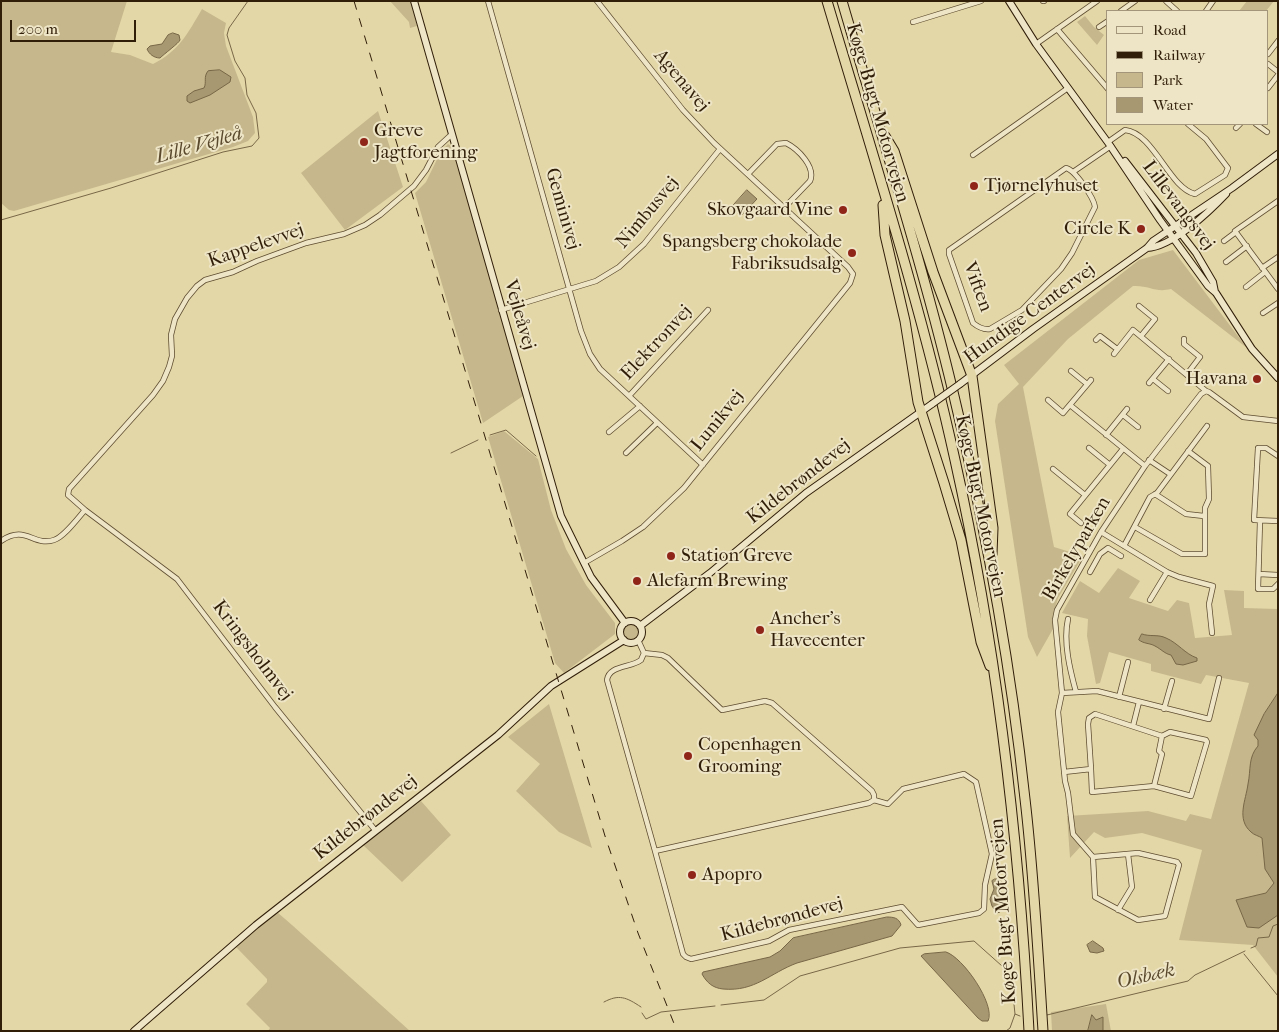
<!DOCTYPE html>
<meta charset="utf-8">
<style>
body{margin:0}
#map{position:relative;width:1279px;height:1032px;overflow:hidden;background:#e4d7a7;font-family:"IM FELL French Canon",serif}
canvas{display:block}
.frame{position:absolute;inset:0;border:2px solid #311e09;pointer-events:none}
.legend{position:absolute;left:1106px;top:10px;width:162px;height:115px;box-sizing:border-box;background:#ede5c6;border:1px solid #a2957a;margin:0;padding:6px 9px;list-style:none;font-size:15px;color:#311e09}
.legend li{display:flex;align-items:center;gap:10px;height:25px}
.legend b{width:25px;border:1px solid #a2957a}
.scale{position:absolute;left:10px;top:20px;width:126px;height:22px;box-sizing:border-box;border:2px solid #311e09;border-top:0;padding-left:6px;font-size:15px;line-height:18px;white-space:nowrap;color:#311e09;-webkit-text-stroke:4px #ede5c6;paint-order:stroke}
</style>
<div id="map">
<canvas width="1279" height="1032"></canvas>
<div class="frame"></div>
<ul class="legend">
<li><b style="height:6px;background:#ede5c6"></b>Road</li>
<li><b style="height:6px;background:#311e09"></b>Railway</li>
<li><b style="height:14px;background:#c6b88c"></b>Park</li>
<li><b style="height:14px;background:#a79871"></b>Water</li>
</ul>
<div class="scale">200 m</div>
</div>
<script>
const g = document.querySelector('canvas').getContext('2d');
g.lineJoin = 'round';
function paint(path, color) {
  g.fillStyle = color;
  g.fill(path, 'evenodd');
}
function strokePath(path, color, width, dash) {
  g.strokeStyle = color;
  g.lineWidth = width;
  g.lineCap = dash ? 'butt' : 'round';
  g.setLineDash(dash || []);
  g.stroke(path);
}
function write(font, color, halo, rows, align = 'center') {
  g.font = font + ' "IM FELL French Canon",serif';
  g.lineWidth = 4;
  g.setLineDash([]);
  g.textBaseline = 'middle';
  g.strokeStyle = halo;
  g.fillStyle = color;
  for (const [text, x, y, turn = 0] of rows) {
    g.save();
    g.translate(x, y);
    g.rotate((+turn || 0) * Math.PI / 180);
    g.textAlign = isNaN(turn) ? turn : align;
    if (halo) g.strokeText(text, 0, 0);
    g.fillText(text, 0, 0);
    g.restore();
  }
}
paint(new Path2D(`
 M1 1H127L111 52 130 55 153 64C179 51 188 33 202 9L226 23 224 33 226 46 253 117 255 133 248 141 233 147 14 211 9 210 1 203Z
 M390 1H411L417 26 410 28 409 22Z
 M1247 1H1274L1266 11H1239Z
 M1085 16 1094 27 1104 35 1097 45 1077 22Z
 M378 111 403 187 345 230 301 173Z
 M448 144 453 147 523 396 483 423 415 193 426 182 441 151Z
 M1173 250 1247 348 1171 289C1155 293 1149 285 1133 286L1068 339 1023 387 1054 547 1083 556 1058 598 1053 616V629L1037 657 1028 637 995 421 998 404 1019 384 1004 365 1139 260Z
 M504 431 538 459 551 510 566 549 586 585 615 623V634L564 673 555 663 488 437Z
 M1118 568 1140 581 1129 598 1168 611 1177 600 1189 603 1195 638 1232 635 1224 590 1244 591V608L1278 609V977L1253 945 1179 940 1202 850 1142 833 1105 838 1094 832 1070 858 1067 816 1148 811 1186 821 1190 814 1211 819 1249 683 1206 675 1201 684 1151 671V664L1109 652 1100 683 1096 684 1087 636 1088 619 1062 613 1080 581 1099 593Z
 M623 632a8 8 0 1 1 16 0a8 8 0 1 1-16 0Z
 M549 704 592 848 559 832 516 791 540 764 508 737Z
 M421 801 451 835 402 882 363 845Z
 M277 912 292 925 410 1031H268L270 1028 246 1004 267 982V979L236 947Z
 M1106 1004 1111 1031H1052L1051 1012Z`), '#c6b88c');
const water = new Path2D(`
 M173 33 179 35 180 40C179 43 164 54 160 58 154 58 149 54 147 49L150 46 162 44 168 35Z
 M220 70 231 77 230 82 210 95 190 103 187 101V96L194 91 204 88C207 82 203 77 208 71Z
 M747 190 757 199 741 216 731 208Z
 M1142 634C1150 637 1158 634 1166 638 1178 643 1185 654 1197 658V661L1183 665 1176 664 1171 655C1165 654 1161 649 1155 646 1150 643 1144 644 1139 640Z
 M1278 693V915L1259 928 1247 927 1236 900 1266 893 1274 883 1265 869 1262 838C1259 836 1254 835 1251 832 1236 819 1246 800 1248 784 1251 770 1248 757 1258 746V740L1254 735 1264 714Z
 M995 879H1000L1002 883 1000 890C1004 896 1005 906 1000 912L997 913 992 906 990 899 994 889 992 881Z
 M887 917C894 917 899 918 901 925L892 936 797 963C770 973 755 992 723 989 713 988 707 983 702 974L703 972 770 957 780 951 793 938Z
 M1093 941 1103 948 1104 951 1097 953 1090 952 1087 945Z
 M946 952C963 957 996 1005 988 1021H982L978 1018 921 956 924 954Z
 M1092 1015 1096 1020 1103 1017V1031H1088Z`);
paint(water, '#a79871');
strokePath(water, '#786747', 1);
strokePath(new Path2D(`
 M1 220 111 188 223 152 252 146 259 138 256 113 247 95 245 78 235 61 227 35 229 28 248 1
 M490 435 506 430 536 456
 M451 453 478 440
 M1251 948 1256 946 1258 938 1269 937 1273 926 1278 924
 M1244 954 1278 996
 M1006 969 1011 975 1015 1014
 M604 1002C619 994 626 997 641 1007
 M721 1005 764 1000 800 976 900 948 974 941 1002 966
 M642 1013 646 1019 661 1012 715 1006
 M1047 1015 1188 981 1195 975 1245 951
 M1006 1031 1010 1028 1015 1014 1020 1016`), '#786747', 1);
const street = new Path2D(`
 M488 1 581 331 590 354 600 369 703 465
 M1043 1H1044
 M1166 1 1177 11
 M1121 11 1135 1
 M1206 11 1213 1
 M913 22 981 1
 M1099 27 1108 21
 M1057 29 1108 89
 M1036 44 1097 1
 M1268 54 1278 41
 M1268 64 1278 72
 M1268 88 1278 75
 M1256 124 1267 132
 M1236 128 1240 124
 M1108 142 1125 130C1154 133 1169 188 1195 194L1225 175 1228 168 1206 139 1188 124
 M973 155 1068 88
 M1066 168C1075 170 1094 198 1095 207L1072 253 1061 269 1022 310 990 329C983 330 978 327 973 323L949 254V250Z
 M1073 172 1111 146
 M748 174 777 144 786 143C798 149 816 167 810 181L784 208
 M1278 201 1235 231 1278 289
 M1224 241 1236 232
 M1226 262 1247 246
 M1262 268 1278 257
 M1246 287 1265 272
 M1139 306 1155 319 1141 336
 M501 310 596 281 619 267 644 244 720 149
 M1263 313 1278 303
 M1184 339V344L1200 357 1187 374
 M1096 340 1100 336 1117 349
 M1114 354 1133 330 1206 391
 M1071 371 1087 384
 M1153 379 1168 391
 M1149 383 1169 359
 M629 396 708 310
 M1048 400 1063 413 1091 380
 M1070 405 1145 466
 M1123 415 1138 427
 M609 432 640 406
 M1106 435 1127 409
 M1089 448 1110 465
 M626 453 657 423
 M1278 456 1266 448H1258L1254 520 1278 521
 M1149 460 1170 474
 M1053 469 1085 495
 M1155 494 1186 514 1204 516
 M85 510 177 579 275 707 375 830
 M1260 521 1258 589H1273L1278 584
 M1081 523 1070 514 1123 449
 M1135 527 1182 554H1205V508L1209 499 1208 466 1188 451
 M1101 532 1167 572 1179 577 1213 586 1209 604 1212 633
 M1 541C26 524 33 547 54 540 64 537 78 518 85 510L68 495 69 489 153 395 163 381 169 367 172 356 171 335 175 319 187 298 197 286 205 280 233 272 257 261 306 243 344 234 365 225 380 215 414 186 426 170 438 147 451 135
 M1124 546 1150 497 1157 493 1207 426
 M584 563 622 541 643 527 684 488 850 283 853 274 848 267 714 143 683 110 597 1
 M1090 572 1100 554 1108 548 1121 556
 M1259 574 1278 575
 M1150 600 1167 572
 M1068 619C1063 642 1070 670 1076 692
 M638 640 644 653 641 660C631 668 609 665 607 680L655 851 869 803 874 800V795L872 791 772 703 765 701 722 710 668 658 662 655 644 653
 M1062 693 1097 691 1209 719 1219 678
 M1119 697 1128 662
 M1164 709 1172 681
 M1133 726 1139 702
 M1064 772 1091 769 1088 724 1089 718 1095 714 1162 736 1170 732 1206 740 1207 742 1191 796 1154 786 1092 792 1091 769
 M1154 786 1162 754 1159 751 1162 736
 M655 851 683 954 686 957 691 959 769 941 789 930 902 907 918 925 979 913 984 909 985 885 992 854 976 782 964 774 903 789 888 804 874 800
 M1093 857 1095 897 1138 920 1165 916 1179 865 1177 862 1138 853 1093 857 1073 834 1068 793 1065 781 1058 712 1062 693 1055 620 1057 610 1101 532 1145 466 1201 394 1206 391 1209 392 1243 417 1278 421
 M1118 910 1132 887 1128 854`);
const secondary = new Path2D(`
 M414 1 561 516 591 577 625 623
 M1009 1 1036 44 1109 144 1160 220 1208 286 1216 293 1252 349 1278 378
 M1125 161 1196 253 1213 282 1215 292
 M1147 248C1172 247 1209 212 1226 194
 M960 384 1033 329 1147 248 1153 241 1232 188 1278 154
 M620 632a11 11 0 1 1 22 0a11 11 0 1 1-22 0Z
 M640 626 710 573 806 493 932 404
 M134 1031 256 925 498 735 551 686 624 640`);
const highway = new Path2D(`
 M827 1C872 153 921 305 955 460 997 649 1019 837 1029 1031
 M842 1C882 138 926 274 958 413 988 540 1011 669 1025 799 1034 876 1038 953 1043 1031
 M885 136 894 151 933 272 972 376 993 528 992 554
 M883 205 885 235 905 321 918 402 944 483 961 540 981 642 990 666`);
strokePath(street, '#5e4c30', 6);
strokePath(secondary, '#311e09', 8);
strokePath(highway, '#311e09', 11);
strokePath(street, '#ede5c6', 4.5);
strokePath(secondary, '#ede5c6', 6);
strokePath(highway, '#e4d7a7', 9);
strokePath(new Path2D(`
 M354 1 605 836 638 933 677 1031`), '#311e09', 1, [9, 9]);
const secondaryBridge = new Path2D(`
 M932 404 960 384`);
strokePath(secondaryBridge, '#311e09', 8, []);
strokePath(secondaryBridge, '#ede5c6', 6);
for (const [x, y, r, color] of [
 [364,142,5,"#8f2418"],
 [974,186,5,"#8f2418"],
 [843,210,5,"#8f2418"],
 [1141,229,5,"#8f2418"],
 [852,253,5,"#8f2418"],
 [1257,379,5,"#8f2418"],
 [671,556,5,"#8f2418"],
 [637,581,5,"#8f2418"],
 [760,630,5,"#8f2418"],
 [688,756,5,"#8f2418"],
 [692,875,5,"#8f2418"]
]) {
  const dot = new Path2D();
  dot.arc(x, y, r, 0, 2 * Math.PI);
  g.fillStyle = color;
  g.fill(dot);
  strokePath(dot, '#ede5c6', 2);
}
write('19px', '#311e09', '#ede5c6', [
 ["Agenavej",681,81,50],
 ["Køge Bugt Motorvejen",877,113,74],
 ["Lillevangsvej",1178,206,53],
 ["Geminivej",562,209,74],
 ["Nimbusvej",648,213,-50],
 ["Kappelevvej",256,246,-19],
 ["Viften",977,287,69],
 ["Hundige Centervej",1030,314,-36],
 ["Vejleåvej",519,315,74],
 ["Elektronvej",657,343,-47],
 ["Lunikvej",718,421,-51],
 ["Kildebrøndevej",799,482,-38],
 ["Køge Bugt Motorvejen",980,506,78],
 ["Birkelyparken",1077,549,-60],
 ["Kringsholmvej",252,651,53],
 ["Kildebrøndevej",366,818,-38],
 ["Køge Bugt Motorvejen",1004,911,-94],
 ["Kildebrøndevej",782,920,-15]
]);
write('19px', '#311e09', '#ede5c6', [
 ["Greve",374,131],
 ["Jagtforening",374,153],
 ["Tjørnelyhuset",984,186],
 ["Skovgaard Vine",833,210,"right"],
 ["Circle K",1131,229,"right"],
 ["Spangsberg chokolade",842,242,"right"],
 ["Fabriksudsalg",842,264,"right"],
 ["Havana",1247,379,"right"],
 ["Station Greve",681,556],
 ["Alefarm Brewing",647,581],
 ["Ancher's",770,619],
 ["Havecenter",770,641],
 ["Copenhagen",698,745],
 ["Grooming",698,767],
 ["Apopro",702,875]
], 'left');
write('italic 20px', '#5a492d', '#ede5c6', [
 ["Lille Vejleå",199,146,-16],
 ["Olsbæk",1146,977,-13]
]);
</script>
